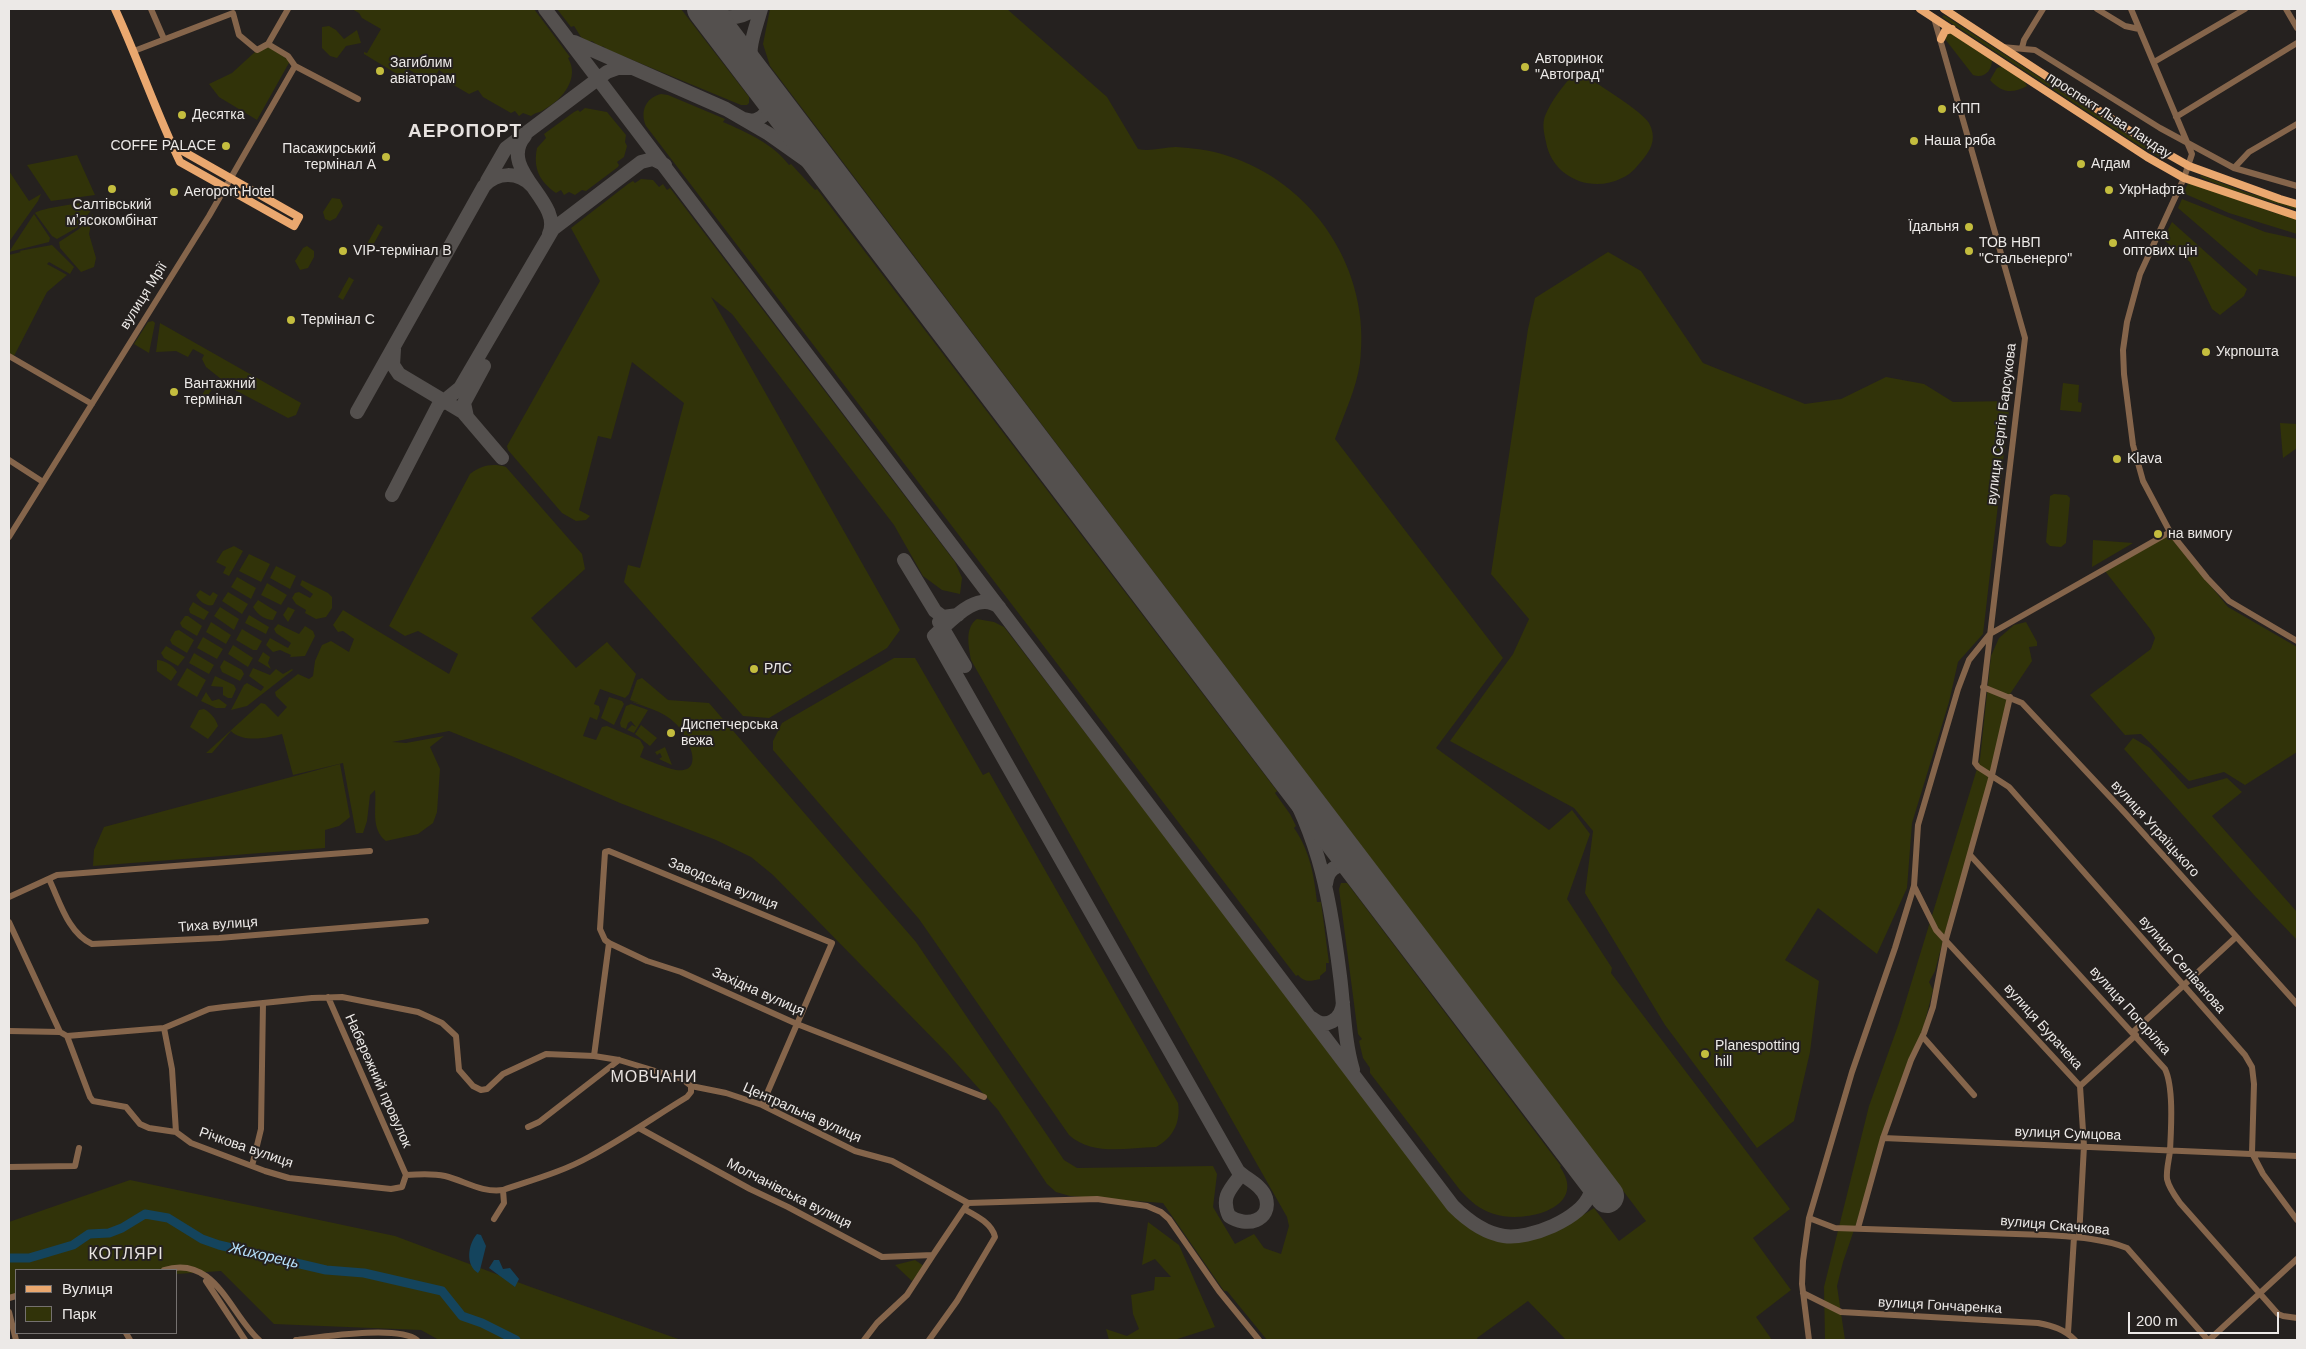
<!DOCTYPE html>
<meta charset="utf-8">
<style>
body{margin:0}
#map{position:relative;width:2306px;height:1349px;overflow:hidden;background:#25211f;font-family:Arial,sans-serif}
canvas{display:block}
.frame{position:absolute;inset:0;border:10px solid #ece9e7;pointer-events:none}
.legend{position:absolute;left:15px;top:1269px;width:162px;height:65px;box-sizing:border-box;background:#25211f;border:1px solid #75716f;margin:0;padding:6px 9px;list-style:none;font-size:15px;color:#ece9e7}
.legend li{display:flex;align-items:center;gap:10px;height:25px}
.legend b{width:25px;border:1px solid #75716f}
.scale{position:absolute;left:2128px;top:1312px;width:151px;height:22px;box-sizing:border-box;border:2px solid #ece9e7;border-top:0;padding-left:6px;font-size:15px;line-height:18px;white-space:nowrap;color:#ece9e7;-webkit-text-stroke:4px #25211f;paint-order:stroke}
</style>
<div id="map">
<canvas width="2306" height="1349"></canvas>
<div class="frame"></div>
<ul class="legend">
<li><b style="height:6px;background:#eaa86f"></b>Вулиця</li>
<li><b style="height:14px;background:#313309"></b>Парк</li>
</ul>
<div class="scale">200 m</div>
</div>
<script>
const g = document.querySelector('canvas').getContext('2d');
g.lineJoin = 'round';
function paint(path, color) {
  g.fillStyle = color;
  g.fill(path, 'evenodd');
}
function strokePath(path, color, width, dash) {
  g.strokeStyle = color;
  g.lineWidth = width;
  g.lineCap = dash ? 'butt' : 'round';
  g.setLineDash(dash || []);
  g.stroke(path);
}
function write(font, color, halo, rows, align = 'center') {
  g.font = font + ' Arial,sans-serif';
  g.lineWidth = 4;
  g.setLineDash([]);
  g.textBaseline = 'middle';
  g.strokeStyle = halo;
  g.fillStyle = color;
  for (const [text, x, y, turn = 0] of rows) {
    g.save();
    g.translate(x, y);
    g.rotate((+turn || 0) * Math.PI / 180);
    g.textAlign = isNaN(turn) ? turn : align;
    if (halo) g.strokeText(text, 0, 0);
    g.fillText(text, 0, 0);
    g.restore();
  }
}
paint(new Path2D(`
 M352 9H534L570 57 568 58C580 78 563 99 545 109 540 113 536 112 531 116L523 113 519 116 515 111 511 113 483 97 478 90 469 94 450 83 448 76 439 70 431 83 408 69 402 77 364 54V52L367 53 381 29 362 18 359 13Z
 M557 9H681L749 97V103L747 105H741L606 49 603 46 601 48 592 41 589 42 581 37 574 26 571 27Z
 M770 9H1007L1107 97 1138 149C1150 152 1164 147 1176 147 1192 148 1210 150 1225 155 1314 182 1372 271 1360 363 1356 390 1344 414 1335 439L1503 658 1436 748 1549 830 1572 810 1590 834 1567 899 1612 968 1611 973 1790 1209 1753 1238 1791 1290 1756 1317 1772 1340H1566L1528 1301 1477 1338 1478 1340H1267L1227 1291H1224L1163 1203 1070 1196 1056 1192 1047 1184 998 1110 948 1054 773 875 751 857 716 840 620 803 514 757 449 731 392 742 406 743 444 736 430 747 440 769 437 812 433 823 418 834 386 841C370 829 377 807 375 790L370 795 367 821 363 833H356L343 763 293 775 282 734C269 738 242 743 231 731L212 753H206L261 703 265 704 278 717 287 707 276 696 275 692 298 674 309 679 313 676 315 661 322 645 331 641 349 652 354 639 343 631 338 632 333 625 343 610 449 674 458 654 418 631 405 636 389 626 470 474C482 465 492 463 506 467L582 554 585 569 531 618 576 668 607 642 636 674 629 694 625 698 600 689 594 704 599 706 600 711 597 720 590 717 583 736 596 740 602 727 607 726 640 740 644 747 640 757C649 761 666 768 676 770 708 774 686 733 675 723 663 711 645 707 630 701L641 704 630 700 637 680 642 678 668 700 709 703 916 942 1064 1160 1077 1168 1213 1166 1217 1174 1213 1207 1235 1244 1254 1234 1264 1248 1281 1254 1289 1226 1287 1217 971 660C969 647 964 628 977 619L994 622 1004 627 1445 1201C1495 1255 1537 1245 1594 1208L1619 1241 1646 1221 770 66 763 44Z
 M1944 15 2168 161 2146 150 1942 17Z
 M329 26 336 30 344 39 357 30 361 43 346 46 337 58 330 56 322 48V27Z
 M1949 32 1992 60C1992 71 1984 79 1973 75L1945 39Z
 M268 46 290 61 257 120 219 97 209 84 232 73 256 51Z
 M2003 66 2024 81 2027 86C2012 94 2002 93 1990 80L1997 68Z
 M1575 72 1585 76C1598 84 1644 113 1649 123 1656 136 1653 147 1644 158 1638 165 1632 174 1622 178 1591 194 1552 177 1546 142 1544 133 1542 124 1545 116 1552 99 1564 85 1575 72Z
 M661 94 668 95 725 119 723 122C748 133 772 143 789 165L791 164 815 190 817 189 1277 791 1275 793 1290 814 1296 826 1294 828C1310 851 1314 875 1317 902H1321L1329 963H1326V971L1320 976V979C1310 981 1305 983 1298 975L1296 976 646 126C640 112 645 98 661 94Z
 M585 108 607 112 626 135 625 142 627 146 624 157 617 162 619 165 618 167 586 191 582 190 575 195 569 192 564 195 561 190 556 193C539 181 533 168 537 148L546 138 544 134 574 112 578 110 580 112Z
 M77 155 95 195 51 201 27 165Z
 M9 171 29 201 41 194 38 201 9 242Z
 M2201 175 2245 192 2297 207V210L2229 189 2200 177Z
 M641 179 653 180 659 187 663 184 667 190 670 188 955 562 962 578 960 594 942 590 923 576 894 525 732 314 711 297 900 630 887 648 769 718 743 716 624 582 628 565 640 568 684 403 632 362 611 439 598 436 579 510 590 516 586 520 576 521 562 513 508 450 507 446 600 281 571 228 628 184 633 181 635 183Z
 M2189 182 2275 213 2297 218V234L2229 213 2183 193Z
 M332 198 340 199 343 206 336 218 330 221 325 219 323 212Z
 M2182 199 2265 232 2297 239V277L2259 269 2257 276 2178 208Z
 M90 201 93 208 78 227 57 239 52 236 35 213C41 208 78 204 90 201Z
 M34 214 50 238 49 242 9 252Z
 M93 214 89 234 96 258 94 267 81 272 60 248 59 242 79 229Z
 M2172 222 2247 289 2244 296 2220 315 2212 309 2190 262 2163 239Z
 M378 224 383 227 372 247 367 244Z
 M52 245 74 267 70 274 49 262 47 264 67 275 47 292 14 356 9 353V255L21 252 19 251Z
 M307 246 314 251V257L308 268 300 270 295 261 303 248Z
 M1608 252 1641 271 1703 363 1805 404 1841 399 1886 377 1924 384 1953 402 2010 401 1983 634 1958 662 1949 702 1912 823 1907 888 1877 954 1818 908 1785 960 1819 981 1810 1052 1794 1121 1757 1148 1665 1025 1585 893 1593 831 1574 808 1450 741 1513 654 1529 619 1491 574 1528 329 1535 298Z
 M349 277 354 280 343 300 338 297Z
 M153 321 155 323 149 353 134 344 148 322Z
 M160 323 301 403 296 415 288 418 235 390 206 367 202 359 204 355 193 349 188 357 176 351 156 352Z
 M211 379 216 382 207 397H201Z
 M2063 383 2079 385 2078 402 2082 403 2081 412 2060 410Z
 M2280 423 2297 424V448L2283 458Z
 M2054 494 2067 495 2070 498 2066 543 2061 547 2050 546 2046 542 2050 496Z
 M2166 536 2172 539 2228 607 2297 647V752L2245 785 2224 772 2189 781 2141 734 2125 735 2090 695 2151 649 2155 638 2151 630 2105 571Z
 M2093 540 2133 543 2092 567Z
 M234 546 243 551 229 576 223 573 226 567 216 562 223 551Z
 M249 554 270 564 261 582 239 571Z
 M276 566 296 576 290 589 270 578Z
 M237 577 256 588 251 599 231 587Z
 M302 580 328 593 332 597V608L326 617 316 619 305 613 306 610 296 604 292 598 295 593 299 592 310 598 313 594 300 585Z
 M267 583 287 595 281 605 261 595Z
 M200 590 210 596 213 592 218 595 213 605C207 607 199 601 196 595Z
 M228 592 248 604 242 614 222 601Z
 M258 600 277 612 273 620C265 620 257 614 253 607Z
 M193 602 209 612 204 620 190 613 189 609Z
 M220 607 239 619 234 630 214 616Z
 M288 607 295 610 288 622 283 615Z
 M249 615 269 627 266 634 245 623Z
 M185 616H188L202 626 197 636 182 627 180 623Z
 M211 622 231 635 226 644 206 632Z
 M2026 622 2037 642V646L2029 647 2032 661 2010 694 2000 742 1957 893 1953 902 1935 971 1929 982 1933 990 1923 1029 1843 1262 1837 1286 1845 1340H1825L1824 1287 1869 1106 1899 1023 1980 759 1991 656 1999 638 2014 625Z
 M278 624 299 634 305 626 313 631 315 636 305 656 290 657 291 655 280 650 273 652 266 645 270 638 288 648 291 643 276 633 274 629Z
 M242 629 262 641 257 650H253L236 640Z
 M179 630 194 640 187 653 172 644 170 640 175 631Z
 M203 637 223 649 217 659 197 648Z
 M233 645 253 658 248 667 228 654Z
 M166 646 185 657 178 666 164 658 161 653Z
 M263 652 270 657 268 663 271 669 258 661Z
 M194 653 214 665 209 674 189 663Z
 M894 658H915L983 775 989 772 1178 1103C1181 1122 1173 1138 1156 1147 1126 1148 1092 1156 1069 1135L919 919 773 750V741L782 723Z
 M157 660C164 660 174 666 177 672L171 681 157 671Z
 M224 660 242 670 244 674 240 681 222 672 220 667Z
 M187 668 206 680 197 697 177 685Z
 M253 668 270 675 276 669 283 674 292 669 293 670 247 706 231 710 244 685 247 683 261 691 264 687 249 676Z
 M215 676 234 685 236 689 232 698H228L223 695V687L211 686Z
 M206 692 212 701 219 699 227 705 225 708H216L201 701Z
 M609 697 622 701 624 704 614 725 601 718Z
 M631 704 648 710 634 733 627 730 632 725 636 727 631 721 628 723 626 729 621 727 620 723 626 706Z
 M204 709C211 713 216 719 218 726L208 739 190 727 199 710Z
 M641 725 657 738 650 746 635 734Z
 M2133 738 2150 748 2188 789 2227 778 2242 792 2212 816 2297 912V940L2254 895 2124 749Z
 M665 747 672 765 659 759 662 757 660 753 657 755 655 752Z
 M340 764 350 817 339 826 325 830V848L93 866 94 850 104 827Z
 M1341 883H1347L1561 1166 1560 1167C1589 1208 1525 1224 1494 1214 1480 1210 1470 1201 1460 1190L1370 1073V1068L1363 1058 1359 1041 1362 1039 1358 1034 1339 889Z
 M130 1180 395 1236 528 1286 681 1340H439L421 1330 274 1324 221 1271 176 1274V1270H16V1295L9 1297V1222Z
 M1148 1222 1179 1245 1215 1327 1174 1340H1109L1106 1329 1127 1336 1139 1329 1133 1314 1131 1295 1154 1290 1155 1277H1171L1155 1259 1142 1265Z
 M915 1260 924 1266 912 1281 895 1265Z`), '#313309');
paint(new Path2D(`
 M477 1234 481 1235 486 1246 480 1270 478 1273C465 1265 468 1244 477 1234Z
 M494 1260H499L503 1269 510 1268 519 1279 515 1287 489 1268Z`), '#14445d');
strokePath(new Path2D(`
 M9 1258H29L73 1245 89 1234 109 1233 122 1228 145 1214 168 1218 202 1239 219 1245 326 1270 364 1273 442 1291 462 1316 482 1323 516 1340`), '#14445d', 9);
strokePath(new Path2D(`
 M545 9 1453 1206C1467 1220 1484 1233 1504 1236 1529 1240 1581 1219 1590 1194 1593 1183 1588 1174 1583 1165
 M706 11C722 19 739 20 754 9
 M574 42 726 109 769 134 810 163 868 225
 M754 74C745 52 755 31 761 9
 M744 119 753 121C766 117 773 107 768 93
 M525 136C496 169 564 202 549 234
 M487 181 506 148 607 72 618 68H630
 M394 349 393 365 399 374 461 411
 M461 410 502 458
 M357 412 484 186C497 172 518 171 532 186
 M467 417 464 403 484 366
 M392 495 438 406 460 388 553 229 641 162 653 159 665 165
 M904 560 935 611 943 617 958 615
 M999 607C977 589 950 622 934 636L1238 1171 1240 1176C1229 1190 1221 1198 1229 1216 1246 1228 1272 1221 1266 1198 1262 1185 1246 1179 1238 1171
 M939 622 965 666
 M1268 750C1317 828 1329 887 1340 976 1344 1006 1344 1040 1353 1070
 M1326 884C1328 864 1344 861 1360 871
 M1312 1018C1326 1030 1342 1020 1343 1002`), '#54504e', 14);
strokePath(new Path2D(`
 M704 9 1607 1196`), '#54504e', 34);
strokePath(new Path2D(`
 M151 9 164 39
 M2097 9 2125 26 2139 29
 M2131 9 2192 154 2184 178 2140 274 2127 322 2123 350 2124 374 2133 445 2143 481 2170 532 2207 578 2229 601 2297 641
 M2286 9 2297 28
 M1934 18 2025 338 1975 763 1978 767 2009 787 2245 1055 2252 1067 2254 1084 2252 1153 2263 1174 2297 1220
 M268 44 288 9
 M2002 47 2035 50 2160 128 2234 168 2297 186
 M2022 48 2024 40 2043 9
 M134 51 233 13 239 35 257 50 268 44 288 56 295 66 358 99
 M2154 62 2245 9
 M2176 117 2297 43
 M2234 168 2249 152 2297 124
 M9 356 92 404
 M9 460 43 482
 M9 537 209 216 295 66
 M1983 687 2022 703 2125 813 2297 1004
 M1971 856 2165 1069C2174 1088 2171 1130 2170 1151 2169 1160 2166 1170 2167 1179 2169 1188 2175 1196 2180 1203L2278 1314 2283 1316 2297 1318
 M49 879C60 902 68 933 92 944L219 938 426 921
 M1914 886 1936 930 2080 1086 2084 1146 2079 1237
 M9 897 57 875 370 851
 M9 922 60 1032
 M328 997 406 1175
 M164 1028 172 1069 176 1132
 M9 1031 60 1032 67 1036 164 1028 209 1009 224 1007 312 998 342 997 418 1012 442 1023 456 1036 459 1070 473 1086 481 1090 487 1089 503 1074 546 1054 594 1056 619 1060 682 1079 691 1086 726 1093 762 1105 855 1151 892 1161 968 1203 1097 1199 1147 1206 1161 1212 1169 1219 1219 1291 1259 1340
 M2133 1032 2236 937
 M67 1036 90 1097 93 1101 126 1107 140 1124 149 1128 176 1132 191 1143 265 1171 289 1178 391 1189 402 1187 406 1175
 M1923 1037 1974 1095
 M594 1056 609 943
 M2080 1086 2136 1035
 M762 1105 832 943 609 851 605 852 600 929 605 940 609 943 647 961 681 972 797 1024 984 1097
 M528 1127 539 1122 619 1060
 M639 1128 750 1189 788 1207 882 1257 933 1255 968 1203
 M1883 1138 2297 1156
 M252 1166 261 1129 263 1003
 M9 1167 75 1166 79 1148
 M406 1175C419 1174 432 1173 445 1176 465 1181 482 1193 503 1190 532 1180 562 1172 589 1157 623 1139 654 1117 687 1097L691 1092V1086
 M1809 1218 1835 1228 2046 1235C2073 1237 2101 1238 2127 1248L2208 1340
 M494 1219 504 1203 503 1190
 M1858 1228 1883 1138 1911 1060 1924 1033 1933 1007 1946 939 1992 775 2010 697
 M164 1270C215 1254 230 1314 259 1340
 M206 1281 245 1340
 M1803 1293 1841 1312 2038 1323C2053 1326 2064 1329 2075 1340
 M9 1298 16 1296
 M9 1312 16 1340
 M126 1333 130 1340
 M2068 1333 2074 1237
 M296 1340C322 1337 398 1325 417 1340
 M864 1340 877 1323 907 1295 933 1255
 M929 1340 957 1301 995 1237C992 1223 975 1215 964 1209
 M1809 1340 1802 1284 1803 1261 1809 1218 1852 1072 1895 948 1914 886 1918 825 1958 689 1969 660 1990 634 2170 532
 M2209 1340 2297 1259`), '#85654b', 6);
strokePath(new Path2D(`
 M115 9C138 59 156 112 180 162L294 226 299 217 172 145
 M1920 9 2147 157 2184 178 2297 216
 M1944 9 2150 144 2189 166 2280 199 2297 204
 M1941 39 1945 31 1952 29`), '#eaa86f', 8);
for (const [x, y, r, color] of [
 [1525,67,5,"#c4bd3e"],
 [380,71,5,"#c4bd3e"],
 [1942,109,5,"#c4bd3e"],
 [182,115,5,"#c4bd3e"],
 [1914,141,5,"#c4bd3e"],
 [226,146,5,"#c4bd3e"],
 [386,157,5,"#c4bd3e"],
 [2081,164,5,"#c4bd3e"],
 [112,189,5,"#c4bd3e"],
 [2109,190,5,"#c4bd3e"],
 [174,192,5,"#c4bd3e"],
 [1969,227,5,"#c4bd3e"],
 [2113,243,5,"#c4bd3e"],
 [343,251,5,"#c4bd3e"],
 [1969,251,5,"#c4bd3e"],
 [291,320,5,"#c4bd3e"],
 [2206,352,5,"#c4bd3e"],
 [174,392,5,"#c4bd3e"],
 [2117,459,5,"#c4bd3e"],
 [2158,534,5,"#c4bd3e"],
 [754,669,5,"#c4bd3e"],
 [671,733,5,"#c4bd3e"],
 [1705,1054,5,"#c4bd3e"]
]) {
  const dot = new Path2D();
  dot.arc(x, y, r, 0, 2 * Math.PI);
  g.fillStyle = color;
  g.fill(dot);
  strokePath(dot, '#25211f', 2);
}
write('14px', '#ece9e7', '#25211f', [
 ["Авторинок",1535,59],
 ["\"Автоград\"",1535,75],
 ["Загиблим",390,63],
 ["авіаторам",390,79],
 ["КПП",1952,109],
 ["Десятка",192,115],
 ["Наша ряба",1924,141],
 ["COFFE PALACE",216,146,"right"],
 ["Пасажирський",376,149,"right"],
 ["термінал A",376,165,"right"],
 ["Агдам",2091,164],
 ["УкрНафта",2119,190],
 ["Aeroport Hotel",184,192],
 ["Салтівський",112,205,"center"],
 ["мʼясокомбінат",112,221,"center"],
 ["Їдальня",1959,227,"right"],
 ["Аптека",2123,235],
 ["оптових цін",2123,251],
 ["ТОВ НВП",1979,243],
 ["\"Стальенерго\"",1979,259],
 ["VIP-термінал B",353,251],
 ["Термінал C",301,320],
 ["Укрпошта",2216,352],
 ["Вантажний",184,384],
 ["термінал",184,400],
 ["Klava",2127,459],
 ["на вимогу",2168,534],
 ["РЛС",764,669],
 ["Диспетчерська",681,725],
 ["вежа",681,741],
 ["Planespotting",1715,1046],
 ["hill",1715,1062]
], 'left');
write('14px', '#ece9e7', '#25211f', [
 ["проспект Льва Ландау",2109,116,33],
 ["вулиця Мрії",144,296,-58],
 ["вулиця Сергія Барсукова",2002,424,-83],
 ["вулиця Уграїцького",2155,829,48],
 ["Заводська вулиця",723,884,22],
 ["Тиха вулиця",218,925,-4],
 ["вулиця Селіванова",2182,965,49],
 ["Західна вулиця",758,992,24],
 ["вулиця Погорілка",2130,1011,48],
 ["вулиця Бурачека",2043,1027,48],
 ["Набережний провулок",378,1081,66],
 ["Центральна вулиця",802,1113,24],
 ["вулиця Сумцова",2068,1134,2],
 ["Річкова вулиця",246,1148,19],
 ["Молчанівська вулиця",789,1194,27],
 ["вулиця Скачкова",2055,1226,5],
 ["вулиця Гончаренка",1940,1306,3]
]);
write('italic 15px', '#b7e1fc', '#25211f', [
 ["Жихорець",264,1256,13]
]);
g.letterSpacing = '1px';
write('16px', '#e8e3e0', '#25211f', [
 ["МОВЧАНИ",654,1078],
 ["КОТЛЯРІ",126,1255]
]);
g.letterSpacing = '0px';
g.letterSpacing = '1px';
write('bold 19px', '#e8e3e0', '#25211f', [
 ["АЕРОПОРТ",465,132]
]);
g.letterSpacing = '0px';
</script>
